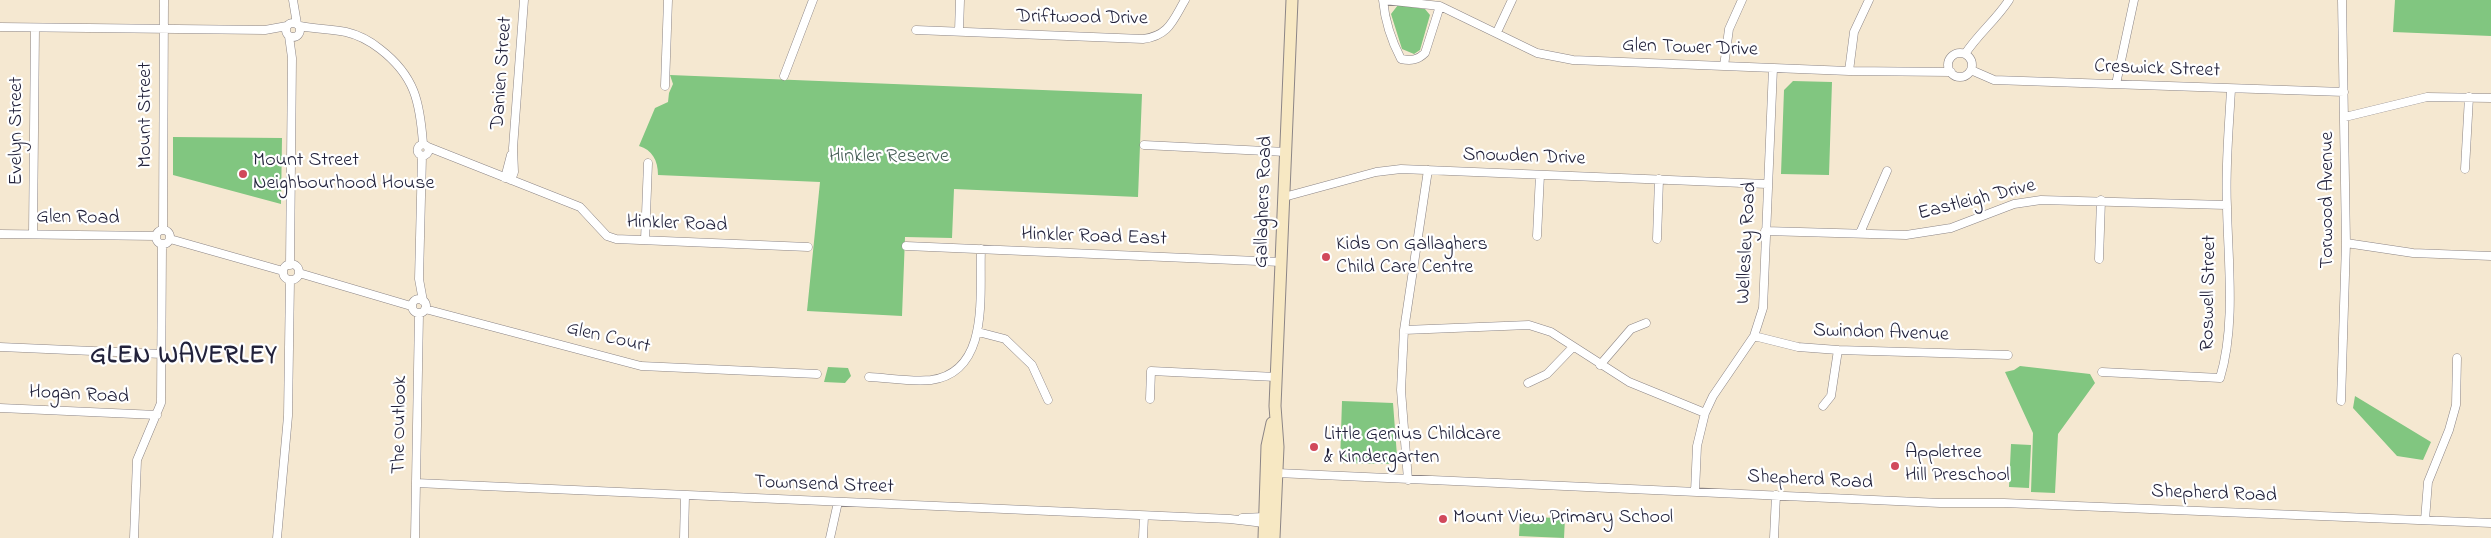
<!DOCTYPE html>
<style>
body{margin:0}
canvas{display:block;background:#f5e8d1}
</style>
<canvas width="2491" height="538"></canvas>
<script>
const g = document.querySelector('canvas').getContext('2d');
g.lineJoin = 'round';
function paint(path, color) {
  g.fillStyle = color;
  g.fill(path, 'evenodd');
}
function strokePath(path, color, width, dash) {
  g.strokeStyle = color;
  g.lineWidth = width;
  g.lineCap = dash ? 'butt' : 'round';
  g.setLineDash(dash || []);
  g.stroke(path);
}
function write(font, color, halo, rows, align = 'center') {
  g.font = font + ' "Indie Flower",sans-serif';
  g.lineWidth = 4.5;
  g.setLineDash([]);
  g.textBaseline = 'middle';
  g.strokeStyle = halo;
  g.fillStyle = color;
  for (const [text, x, y, turn = 0] of rows) {
    g.save();
    g.translate(x, y);
    g.rotate((+turn || 0) * Math.PI / 180);
    g.textAlign = isNaN(turn) ? turn : align;
    if (halo) g.strokeText(text, 0, 0);
    g.fillText(text, 0, 0);
    g.restore();
  }
}
paint(new Path2D(`
 M2395 0H2491V36L2393 32Z
 M1398 5 1425 9 1430 15 1420 50 1414 54 1402 49 1391 14Z
 M670 75 1142 94 1138 197 954 189 952 238 905 237 902 316 807 311 820 182 658 175C658 160 652 150 639 146L655 108 668 102 669 93 673 84Z
 M1793 81 1832 82 1829 175 1781 174 1784 90Z
 M173 137 282 138 281 204 173 175Z
 M2020 366 2090 374 2095 383 2058 434 2055 493 2031 492 2033 433 2005 372 2014 370Z
 M828 367 848 368 851 376 845 383 824 382Z
 M2355 396 2431 442 2423 460 2397 456 2353 408Z
 M1342 401 1393 403 1397 456 1394 464 1340 463Z
 M2011 444 2031 445 2029 488 2009 487Z
 M1520 517 1565 518 1564 538 1519 536Z`), '#81c680');
const street = new Path2D(`
 M293 0 297 24
 M1383 0C1385 21 1391 40 1401 59 1411 61 1418 60 1425 53L1440 6
 M1384 0 1440 6 1537 53 1573 60 1849 71 1951 72
 M286 30a7 7 0 1 1 14 0a7 7 0 1 1-14 0Z
 M300 26C315 29 331 29 346 32 359 35 370 41 380 49 415 76 420 102 423 144
 M0 27 265 30 287 26
 M916 30 1143 39C1169 36 1173 20 1185 0
 M959 31 960 0
 M1497 32 1512 0
 M289 36 292 58 290 265
 M1948 65a12 12 0 1 1 24 0a12 12 0 1 1-24 0Z
 M1965 54C1978 34 1996 20 2009 0
 M1724 66 1729 29 1742 0
 M1971 70 1994 80 2344 92
 M1849 71 1854 32 1869 0
 M784 76 813 0
 M2116 84 2134 0
 M665 86 668 0
 M2345 117 2427 97 2491 98
 M417.5 150a5.5 5.5 0 1 1 11 0a5.5 5.5 0 1 1-11 0Z
 M1144 145 1286 152
 M428 147 580 207 607 236 616 239 808 247
 M422 156 419 279 423 301
 M2465 169 2469 97
 M505 178 511 155
 M511 180 514 172 513 148 524 0
 M1284 197 1376 172 1401 169 1767 184
 M156 237a7 7 0 1 1 14 0a7 7 0 1 1-14 0Z
 M163 230 164 0
 M1765 231 1906 235 1951 228 2014 204 2041 200 2226 205
 M1860 233 1887 171
 M0 234 156 236
 M33 234 35 28
 M1537 236 1540 175
 M170 239 283 271
 M1657 239 1659 179
 M645 240 648 163
 M2346 243 2413 253 2491 256
 M906 246 1281 262
 M2099 259 2101 200
 M283 272a8 8 0 1 1 16 0a8 8 0 1 1-16 0Z
 M299 273 411 306
 M412 306a7 7 0 1 1 14 0a7 7 0 1 1-14 0Z
 M425 309 641 366 817 374
 M1404 330 1529 325 1551 332 1629 382 1705 413
 M978 332 1005 339 1032 365 1048 400
 M1754 336 1798 347 1838 350 2008 355
 M0 347 162 354
 M1600 365 1631 329 1646 323
 M2102 372 2220 378C2236 326 2228 261 2227 207 2225 168 2229 128 2231 89
 M869 377C889 378 911 382 931 380 991 372 979 293 981 249
 M1528 383 1547 374 1573 347
 M1150 399 1151 371 1276 377
 M2341 401 2346 243 2342 0
 M1823 406 1831 396 1838 350
 M0 408 157 415
 M1277 473 1940 503H2004L2491 523
 M1408 480 1401 390 1404 330 1428 170
 M416 483 1230 519 1264 523
 M1695 492 1697 446 1705 413 1713 396 1754 336 1763 308 1773 68
 M1242 518 1264 517
 M2425 520 2428 482 2449 430 2456 405 2457 358
 M134 538 137 460 161 403 162 245
 M277 538 288 416 290 280
 M415 538 419 314
 M684 538 685 496
 M830 538 838 502
 M1143 538 1144 516
 M1774 538 1776 495`);
const secondary = new Path2D(`
 M1264 538 1267 446 1272 423
 M1274 538 1278 447 1275 406 1292 0`);
strokePath(street, '#8c8586', 9);
strokePath(secondary, '#8c8586', 13);
strokePath(street, '#fff', 8);
strokePath(secondary, '#f7e8c3', 11);
for (const [x, y, r, color] of [
 [243,174,5,"#d1495b"],
 [1326,257,5,"#d1495b"],
 [1314,447,5,"#d1495b"],
 [1895,466,5,"#d1495b"],
 [1443,519,5,"#d1495b"]
]) {
  const dot = new Path2D();
  dot.arc(x, y, r, 0, 2 * Math.PI);
  g.fillStyle = color;
  g.fill(dot);
  strokePath(dot, '#fff', 2);
}
write('20px', '#22223b', '#fff', [
 ["Driftwood Drive",1082,19,1],
 ["Glen Tower Drive",1690,49,2],
 ["Creswick Street",2157,70,2],
 ["Danien Street",503,73,-86],
 ["Mount Street",147,115,-90],
 ["Evelyn Street",18,131,-90],
 ["Snowden Drive",1524,158,2],
 ["Torwood Avenue",2329,200,-90],
 ["Eastleigh Drive",1977,201,-14],
 ["Gallaghers Road",1265,202,-88],
 ["Glen Road",78,219,1],
 ["Hinkler Road",677,225,2],
 ["Hinkler Road East",1094,238,2],
 ["Wellesley Road",1748,243,-87],
 ["Roswell Street",2210,293,-89],
 ["Swindon Avenue",1881,334,2],
 ["Glen Court",608,339,13],
 ["Hogan Road",79,396,3],
 ["The Outlook",401,425,-89],
 ["Shepherd Road",1810,481,3],
 ["Townsend Street",824,486,2],
 ["Shepherd Road",2214,495,2]
]);
write('20px', '#435b53', '#fff', [
 ["Hinkler Reserve",889,158]
]);
write('20px', '#22223b', '#fff', [
 ["Mount Street",253,162],
 ["Neighbourhood House",253,185],
 ["Kids On Gallaghers",1336,246],
 ["Child Care Centre",1336,269],
 ["Little Genius Childcare",1324,436],
 ["& Kindergarten",1324,459],
 ["Appletree",1905,454],
 ["Hill Preschool",1905,477],
 ["Mount View Primary School",1453,519]
], 'left');
g.letterSpacing = '1px';
write('bold 25px', '#22223b', '#fff', [
 ["GLEN WAVERLEY",184,358]
]);
g.letterSpacing = '0px';
</script>
